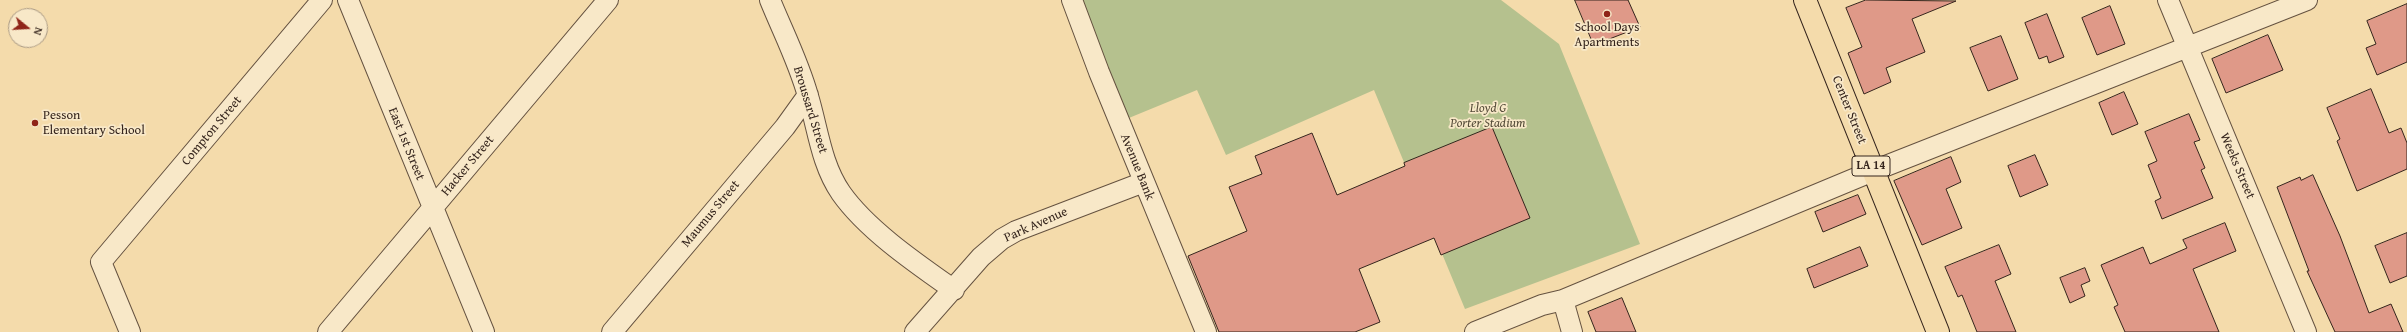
<!DOCTYPE html>
<style>
body{margin:0}
#map{position:relative;width:2407px;height:332px;overflow:hidden;background:#f4dbab;font-family:"Gentium Book Plus",serif}
canvas{display:block}
.north{position:absolute;left:8px;top:8px;width:40px;height:40px;box-sizing:border-box;background:#f8e8c8;border:1px solid #aa9a84;border-radius:50%;rotate:108deg;font-size:11px;font-weight:700;line-height:16px;text-align:center;color:#35251d}
.north::after{content:'';display:block;margin:auto;width:14px;height:18px;background:#8f2418;clip-path:polygon(50% 0,100% 100%,50% 72%,0 100%)}
</style>
<div id="map">
<canvas width="2407" height="332"></canvas>
<div class="north">N</div>
</div>
<script>
const g = document.querySelector('canvas').getContext('2d');
g.lineJoin = 'round';
function paint(path, color) {
  g.fillStyle = color;
  g.fill(path, 'evenodd');
}
function strokePath(path, color, width, dash) {
  g.strokeStyle = color;
  g.lineWidth = width;
  g.lineCap = dash ? 'butt' : 'round';
  g.setLineDash(dash || []);
  g.stroke(path);
}
function write(font, color, halo, rows, align = 'center') {
  g.font = font + ' "Gentium Book Plus",serif';
  g.lineWidth = 3.5;
  g.setLineDash([]);
  g.textBaseline = 'middle';
  g.strokeStyle = halo;
  g.fillStyle = color;
  for (const [text, x, y, turn = 0] of rows) {
    g.save();
    g.translate(x, y);
    g.rotate((+turn || 0) * Math.PI / 180);
    g.textAlign = isNaN(turn) ? turn : align;
    if (halo) g.strokeText(text, 0, 0);
    g.fillText(text, 0, 0);
    g.restore();
  }
}
paint(new Path2D(`
 M1078 0H1501L1559 44 1640 244 1465 309 1374 90 1226 155 1197 90 1124 120Z`), '#b5c18e');
const building = new Path2D(`
 M1575 0H1628L1640 27 1594 45Z
 M1866 0 1956 1 1912 19 1925 52 1886 68 1891 82 1864 94 1848 53 1862 47 1846 8Z
 M2407 4V62L2377 75 2366 48 2376 44 2367 21Z
 M2110 6 2125 44 2097 55 2082 18Z
 M2047 14 2064 57 2049 63 2047 56 2039 59 2025 23Z
 M2268 35 2283 70 2226 93 2212 59Z
 M2001 36 2018 79 1988 91 1970 48Z
 M2371 89 2389 133 2401 128 2407 143V169L2357 191 2337 141 2340 139 2327 108Z
 M2124 92 2138 124 2112 135 2099 103Z
 M2189 114 2200 140 2194 142 2205 168 2201 170 2213 198 2162 219 2155 201 2161 198 2148 165 2157 161 2145 132Z
 M1492 127 1530 218 1441 255 1434 238 1359 269 1380 322 1355 332H1219L1188 256 1247 231 1229 187 1262 174 1255 156 1312 133 1337 195 1405 166 1404 163Z
 M2035 155 2048 185 2020 197 2008 166Z
 M1951 157 1961 182 1946 189 1962 228 1922 245 1894 181Z
 M2313 175 2340 236 2369 313 2391 304 2403 332H2335L2307 271H2309L2277 187 2300 177 2301 180Z
 M1858 195 1866 214 1823 232 1815 212Z
 M2225 223 2236 251 2193 269 2219 332H2125L2114 307 2118 305 2101 265 2143 247 2150 264 2187 248 2183 240Z
 M2407 233V276L2390 283 2375 246Z
 M1999 245 2011 274 1995 281 2016 332H1977L1962 295 1958 297 1945 267Z
 M1860 247 1868 266 1814 288 1807 269Z
 M2085 268 2090 281 2081 285 2085 296 2070 303 2060 278Z
 M1622 298 1636 332H1596L1588 312Z`);
paint(building, '#df9988');
strokePath(building, '#35251d', 1);
const minor = new Path2D(`
 M348 0 484 332
 M770 0C783 32 799 63 808 96 818 129 821 164 841 193 867 230 917 264 954 290
 M1072 0 1099 72 1206 332
 M2168 0 2306 332
 M1563 300 1572 332
 M130 332 101 262 322 0
 M328 332 608 0
 M612 332 785 127 808 95
 M915 332 981 257 1002 239 1016 231 1144 182
 M1475 332 1542 305 1563 300 1873 171 2307 0`);
const major = new Path2D(`
 M1805 0 1938 332`);
strokePath(minor, '#655240', 22);
strokePath(major, '#35251d', 24);
strokePath(minor, '#f8e8c8', 20);
strokePath(major, '#f4dbab', 22);
for (const [x, y, r, color] of [
 [1607,14,4,"#8f2418"],
 [35,123,4,"#8f2418"]
]) {
  const dot = new Path2D();
  dot.arc(x, y, r, 0, 2 * Math.PI);
  g.fillStyle = color;
  g.fill(dot);
  strokePath(dot, '#f8e8c8', 1.5);
}
for (const [x, y, w] of [
 [1871,166,38]
]) {
  const box = new Path2D();
  box.roundRect(x - w / 2, y - 10, w, 20, 3);
  g.fillStyle = '#f8e8c8';
  g.fill(box);
  strokePath(box, '#35251d', 1);
}
write('bold 12px', '#35251d', null, [
 ["LA 14",1871,166]
]);
write('13px', '#35251d', '#f8e8c8', [
 ["School Days",1607,28],
 ["Apartments",1607,43],
 ["Pesson",43,116,"left"],
 ["Elementary School",43,131,"left"]
]);
write('italic 13px', '#554c39', '#f8e8c8', [
 ["Lloyd G",1488,109],
 ["Porter Stadium",1488,124]
]);
write('13px', '#35251d', '#f8e8c8', [
 ["Broussard Street",810,110,73],
 ["Center Street",1849,110,68],
 ["Compton Street",212,131,-50],
 ["East 1st Street",406,144,68],
 ["Hacker Street",468,166,-50],
 ["Weeks Street",2237,166,67],
 ["Avenue Bank",1137,167,68],
 ["Maumus Street",711,214,-50],
 ["Park Avenue",1036,225,-24]
]);
</script>
